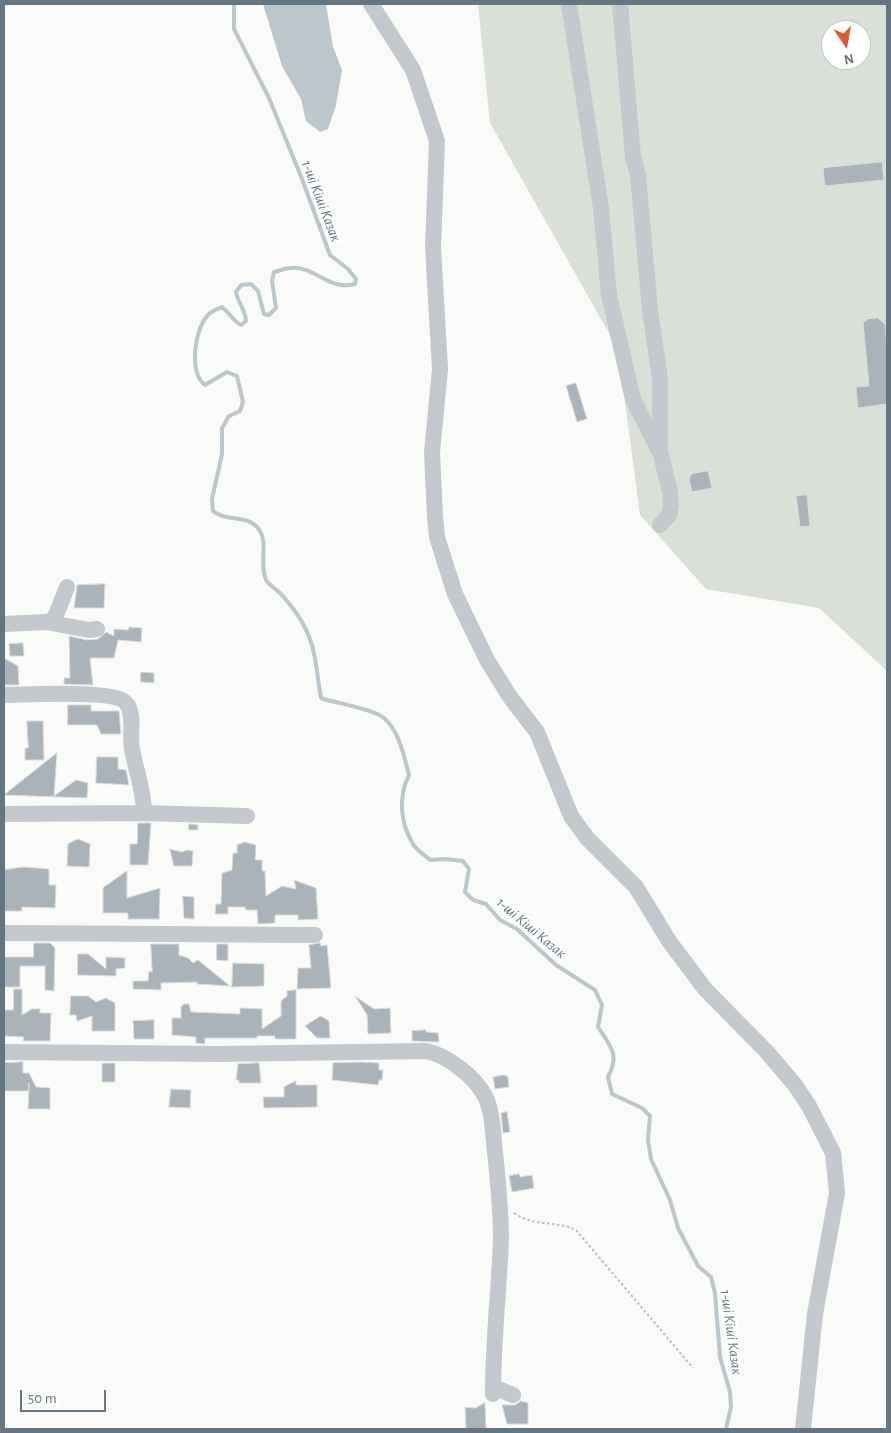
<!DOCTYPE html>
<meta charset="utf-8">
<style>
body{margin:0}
#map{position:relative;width:891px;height:1433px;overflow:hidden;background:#fafaf8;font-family:"Alegreya Sans",sans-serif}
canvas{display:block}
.frame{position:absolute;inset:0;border:5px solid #657683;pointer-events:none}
.north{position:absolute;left:821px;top:20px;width:50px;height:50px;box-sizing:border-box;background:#fff;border:1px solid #c1c8cd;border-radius:50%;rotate:168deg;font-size:14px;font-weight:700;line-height:20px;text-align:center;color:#657683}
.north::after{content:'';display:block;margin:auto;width:18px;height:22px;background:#e4572e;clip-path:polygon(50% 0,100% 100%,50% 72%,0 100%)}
.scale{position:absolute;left:20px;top:1390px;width:86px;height:22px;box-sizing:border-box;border:2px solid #657683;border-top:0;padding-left:6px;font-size:15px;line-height:18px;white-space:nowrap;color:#657683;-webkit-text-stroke:4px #fff;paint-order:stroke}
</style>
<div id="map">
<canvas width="891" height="1433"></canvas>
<div class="frame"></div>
<div class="north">N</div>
<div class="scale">50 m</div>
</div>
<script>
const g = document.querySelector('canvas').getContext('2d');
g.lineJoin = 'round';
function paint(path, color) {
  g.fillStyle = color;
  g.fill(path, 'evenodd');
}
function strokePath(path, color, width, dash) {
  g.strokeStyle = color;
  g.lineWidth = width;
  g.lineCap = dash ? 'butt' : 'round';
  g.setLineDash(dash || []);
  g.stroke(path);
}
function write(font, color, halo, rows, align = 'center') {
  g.font = font + ' "Alegreya Sans",sans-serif';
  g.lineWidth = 5;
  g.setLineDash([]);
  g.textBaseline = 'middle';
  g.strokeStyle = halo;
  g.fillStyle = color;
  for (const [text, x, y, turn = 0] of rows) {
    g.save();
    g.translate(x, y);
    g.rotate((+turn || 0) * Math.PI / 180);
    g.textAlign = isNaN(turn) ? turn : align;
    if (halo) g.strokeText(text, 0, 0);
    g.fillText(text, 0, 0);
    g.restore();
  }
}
paint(new Path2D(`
 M478 4H887V671L819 608 706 589 640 515 618 349 490 123ZM831 30H861V60H831Z`), '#dadfd7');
paint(new Path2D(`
 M263 4H326L333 47 342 70 336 105 328 129 320 132 306 121 301 99 282 66Z`), '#bbc7cb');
strokePath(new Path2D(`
 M234 4V29L269 98 302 179 330 255 348 269 356 279 355 284C327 291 315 265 290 268 285 268 279 271 274 272L272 281 276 308 269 315 264 314 258 291 251 284 241 285 236 292C238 303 246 311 246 321L241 325C232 320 230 313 222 307 218 309 211 311 208 315 195 328 188 373 205 385L227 372 237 376 243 402 240 411 229 416 222 428V454L212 499 213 511C227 523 249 513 260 531 268 544 259 563 266 580 269 585 276 589 280 593 286 599 292 607 297 614 317 643 315 665 321 698 335 703 374 709 384 718 399 731 404 756 409 775 398 797 400 822 413 844 416 850 425 855 430 860L446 859 463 861 469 869 465 892 473 900 486 904 500 920 517 929 556 965 595 990 602 1005 598 1027C611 1047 620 1054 608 1077L612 1094 642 1108 650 1116 648 1140 651 1159 670 1200 678 1228 698 1266 711 1277 715 1293 720 1357 730 1392 731 1407 726 1429`), '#bbc7cb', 4);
const building = new Path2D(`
 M882 162 884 180 825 186 823 168Z
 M878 318 885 324 887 348V404L858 408 856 387 869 386 863 323 868 319Z
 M576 383 587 419 577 422 566 386Z
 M708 471 712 488 692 492 689 480 691 474Z
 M807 495 810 526 800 527 796 496Z
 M105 584 104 608H74L77 585Z
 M129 627 142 628 141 642 118 640 114 658H90L93 685 64 684V678H70L69 636 87 640 98 639 106 632 114 636V629L128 630Z
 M23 643 24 656H10L9 644Z
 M4 658 18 666 19 685H4Z
 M141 672 154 673V683L141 682Z
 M68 705H91V711H119L121 734H101L97 725H68Z
 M27 721H43L44 760H25V748H28Z
 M57 753 54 796 76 780 88 783 87 798 4 795Z
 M97 757H118V769L126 770 129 785 96 783Z
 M138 823H151L148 865H130V844H137Z
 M189 824 198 825V830H189Z
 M78 839 90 844 89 867 67 866 68 844Z
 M245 842 256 845 255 860H262V871H265L266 896 282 886 296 889 294 880 316 888 318 919 298 920V915H275V923L258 924 257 910H246L245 907H228V914H215L216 904H221L222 873 232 870 233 853H237V845Z
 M170 849 182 852 187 850 193 851 192 866H174Z
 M23 867 49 869V885H56L55 908 22 907V911H4V870Z
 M127 871V898L160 888 159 919H128V913H103V888Z
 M183 896 194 897V919L184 918Z
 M34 943H50L55 948 54 991 45 990V966H20V987H4V957H33Z
 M320 943 321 946 327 945 331 988 297 989 298 968H311L309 945Z
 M151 944H179V955L188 958 193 963 198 960 230 986 197 984V982L161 983V990L133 989V981H148L149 971 152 972Z
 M217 944H228V961L217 960Z
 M78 954H88L106 969V957L125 958V968L116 969V976L78 975Z
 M233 963 264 964V986L232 987Z
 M14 989H22V1015L32 1009H40V1013H51L50 1041H23L24 1037 4 1036V1012L5 1010H13Z
 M296 990V1039H275V1036H257V1038H205V1044L196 1043V1037L172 1035V1018H181V1007L184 1004H189L191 1012 240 1014V1008L262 1009V1029L281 1016V1001L287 996V991Z
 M71 996H88L96 1002 106 998 115 1003V1031H92V1016L77 1021 76 1015H70Z
 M355 996 374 1009 390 1008 391 1033 368 1034 367 1015Z
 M321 1016 329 1021 330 1038H317L305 1026Z
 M154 1020V1039H134L133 1021Z
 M426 1030V1032L438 1033 439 1042 412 1041V1031Z
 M23 1062V1073H29L36 1087 50 1088V1109H28L29 1083 28 1091H4V1063Z
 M362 1062 379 1063V1070H383L382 1080H379L378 1085 332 1080 333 1063Z
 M106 1063H115V1082H102V1064Z
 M259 1063 261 1083H239V1080H236L238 1064Z
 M504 1075 508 1077 509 1087 495 1089 493 1077Z
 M296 1081V1085H317V1107L264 1108 263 1097H284V1087Z
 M171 1089 191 1090 190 1108 169 1107Z
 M507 1112 510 1132 503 1133 501 1113Z
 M519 1174 520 1177 532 1175 534 1188 512 1192 509 1176Z
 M521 1401 528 1403V1424H507L502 1405H515Z
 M485 1403 486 1429H466L465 1407 475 1408Z`);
paint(building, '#aab3b9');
strokePath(building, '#dcdcda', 1);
strokePath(new Path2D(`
 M514 1213C534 1227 555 1220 576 1230L693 1368`), '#bbbfc2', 2, [2.5, 2.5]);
strokePath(new Path2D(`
 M371 4 413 70 437 141 433 247 440 369 432 453 435 517 437 537 455 594 487 660 510 697 537 732 571 816 587 838 636 887 669 941 705 989 767 1052 795 1085 809 1106 833 1153 837 1193 815 1314 803 1429
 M569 4 601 208 609 295 633 399 661 455 670 492 671 506 669 515 660 525
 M620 4 633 157 638 175 650 310 660 379V451
 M51 622 56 615 67 587
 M4 624 46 622 89 630 97 629
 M4 695C24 695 118 689 127 704 135 716 129 735 132 749 136 771 144 791 144 813
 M4 814 144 813 247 816
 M4 933 315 935
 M4 1052 219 1054 426 1051C447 1055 475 1077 485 1096 493 1111 493 1135 495 1152 498 1181 501 1209 501 1239 499 1290 493 1342 493 1394
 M493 1387 513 1395`), '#c3c8cc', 16);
write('italic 15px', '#60757c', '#fff', [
 ["1-ші Кіші Казак",321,201,69],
 ["1-ші Кіші Казак",531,928,40],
 ["1-ші Кіші Казак",731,1332,82]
]);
</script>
